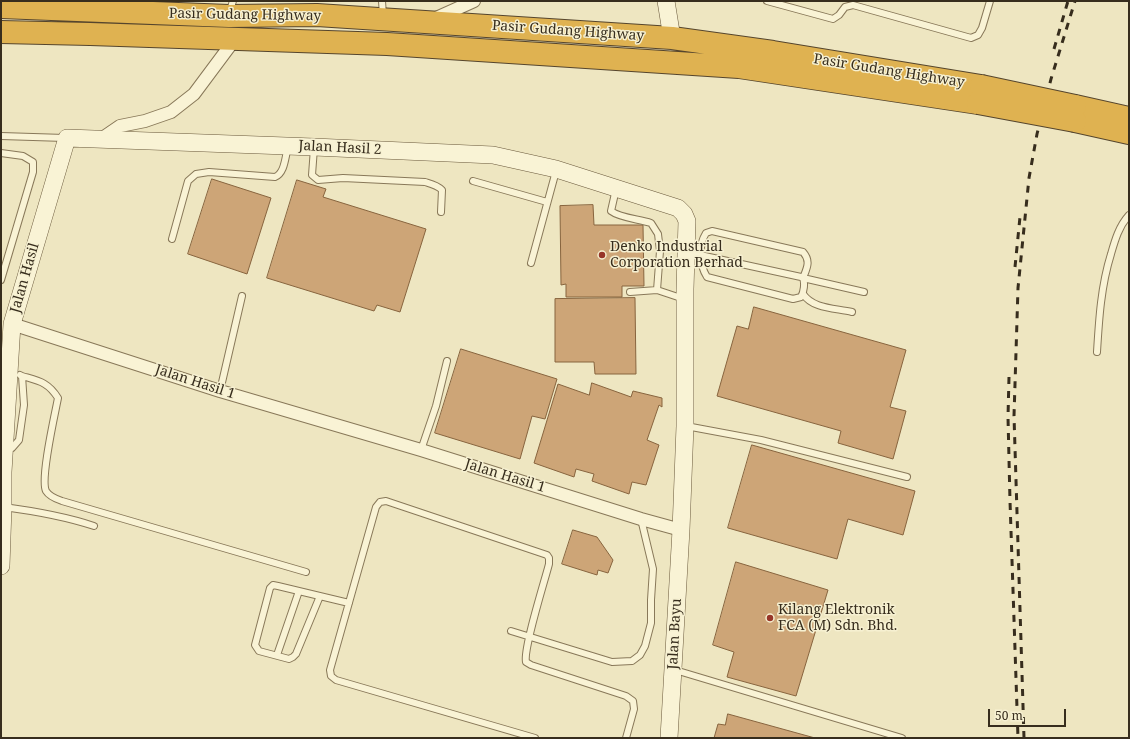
<!DOCTYPE html>
<style>
body{margin:0}
#map{position:relative;width:1130px;height:739px;overflow:hidden;background:#eee6c1;font-family:"Noto Serif",serif}
canvas{display:block}
.frame{position:absolute;inset:0;border:2px solid #372d1d;pointer-events:none}
.scale{position:absolute;left:988px;top:709px;width:78px;height:18px;box-sizing:border-box;border:2px solid #372d1d;border-top:0;padding-left:5px;font-size:12px;line-height:14px;white-space:nowrap;color:#372d1d;-webkit-text-stroke:3px #f6f0d1;paint-order:stroke}
</style>
<div id="map">
<canvas width="1130" height="739"></canvas>
<div class="frame"></div>
<div class="scale">50 m</div>
</div>
<script>
const g = document.querySelector('canvas').getContext('2d');
g.lineJoin = 'round';
function paint(path, color) {
  g.fillStyle = color;
  g.fill(path, 'evenodd');
}
function strokePath(path, color, width, dash) {
  g.strokeStyle = color;
  g.lineWidth = width;
  g.lineCap = dash ? 'butt' : 'round';
  g.setLineDash(dash || []);
  g.stroke(path);
}
function write(font, color, halo, rows, align = 'center') {
  g.font = font + ' "Noto Serif",serif';
  g.lineWidth = 3;
  g.setLineDash([]);
  g.textBaseline = 'middle';
  g.strokeStyle = halo;
  g.fillStyle = color;
  for (const [text, x, y, turn = 0] of rows) {
    g.save();
    g.translate(x, y);
    g.rotate((+turn || 0) * Math.PI / 180);
    g.textAlign = isNaN(turn) ? turn : align;
    if (halo) g.strokeText(text, 0, 0);
    g.fillText(text, 0, 0);
    g.restore();
  }
}
const building = new Path2D(`
 M212 179 271 198 247 274 188 254Z
 M297 180 326 189 323 197 426 229 400 312 377 305 374 311 267 278Z
 M593 205 594 225H643L644 286H622V297H566V284L561 285 560 206Z
 M635 298 636 374H595L594 362H555V299Z
 M754 307 906 350 890 407 906 411 893 459 838 443 841 431 717 396 737 326 748 329Z
 M461 349 557 379 545 419 532 416 520 459 435 433Z
 M592 383 631 397 633 391 662 398V407L659 405 647 440 659 445 646 485 632 482 629 494 592 481 594 474 576 469 574 477 534 463 558 384 589 395Z
 M752 445 915 491 903 535 848 519 837 559 728 528Z
 M573 530 597 537 613 560 608 573 598 570 597 575 562 564Z
 M736 562 828 590 796 696 727 677 734 652 713 645Z
 M728 714 815 738H714L718 724 725 725Z`);
paint(building, '#cda577');
strokePath(building, '#87643e', 1);
const lane = new Path2D(`
 M382 1 383 15
 M767 1 833 19 839 15 845 7 853 5 971 38 978 35 982 28 990 1
 M229 13 233 1
 M1 136 65 138
 M314 148 312 175 318 180 343 178 425 182C432 184 437 185 442 190L441 212
 M1 153 23 156 33 162V172L1 280
 M473 181 547 202
 M616 189 611 211C620 218 639 219 651 223L658 234 660 251 657 290 630 292
 M172 239 188 181 196 174 209 172 275 177C285 173 285 157 288 147
 M688 253 700 255 801 277 803 278C805 283 804 292 801 297L793 299 707 277C699 264 698 246 706 233L712 231 803 252C811 261 807 268 803 278L864 292
 M531 263 556 171
 M657 290 684 299
 M803 294C813 309 835 308 852 312
 M1097 352C1099 319 1101 286 1111 254 1115 240 1119 226 1129 215
 M22 376C39 381 48 382 58 398 55 414 40 479 46 491 49 496 56 499 62 501L306 572
 M220 391 242 296
 M686 426 761 440 907 477
 M7 450 12 448 19 440 24 405 22 376 20 375
 M421 450 436 406 447 361
 M4 507C34 511 64 516 94 526
 M320 596 296 654 293 657 289 659 259 651 255 645 270 588 273 585 278 586 349 603
 M511 631 612 662 632 661 640 655 645 646 651 623V600L653 569 641 519
 M277 655 299 591
 M675 670 902 738
 M535 738 336 680 331 676 330 670 376 507 380 502 386 501 547 555 549 558V564C545 580 523 649 526 662L531 665 626 696 633 701 634 709 626 738`);
const street = new Path2D(`
 M434 19 474 1
 M101 139 120 126 145 121 171 112 194 94 235 39
 M12 324 220 391 421 450 641 519 681 530`);
const secondary = new Path2D(`
 M666 1 672 38
 M1 566 3 507V472L12 324 67 138 314 147 493 155 556 169 678 208 684 214 687 221 685 289V426L681 530 669 738`);
const highway = new Path2D(`
 M1 7 229 16 317 15 672 38 773 52 981 86
 M1 32 90 34 387 44 739 67 978 103
 M1075 106 1129 118
 M1075 121 1129 133`);
strokePath(lane, '#887859', 8);
strokePath(street, '#887859', 14);
strokePath(secondary, '#6a593c', 18);
strokePath(highway, '#55452d', 24);
strokePath(lane, '#f9f3d5', 6);
strokePath(street, '#f9f3d5', 12);
strokePath(secondary, '#f9f3d5', 17);
strokePath(highway, '#dfb251', 22);
strokePath(new Path2D(`
 M1054 49 1068 1
 M1015 267 1020 217
 M1009 377 1008 417 1010 501 1018 738
 M1024 738 1014 416 1018 288 1029 178 1037 134 1051 79 1075 1`), '#372d1d', 3, [7, 7]);
const highwayBridge = new Path2D(`
 M981 86 1075 106
 M978 103 1075 121`);
strokePath(highwayBridge, '#55452d', 24, []);
strokePath(highwayBridge, '#dfb251', 22);
for (const [x, y, r, color] of [
 [602,255,4,"#973528"],
 [770,618,4,"#973528"]
]) {
  const dot = new Path2D();
  dot.arc(x, y, r, 0, 2 * Math.PI);
  g.fillStyle = color;
  g.fill(dot);
  strokePath(dot, '#f6f0d1', 1.5);
}
write('14px', '#372d1d', '#f6f0d1', [
 ["Pasir Gudang Highway",245,15,1],
 ["Pasir Gudang Highway",568,31,4],
 ["Pasir Gudang Highway",889,71,9],
 ["Jalan Hasil 2",340,148,3],
 ["Jalan Hasil",25,278,-74],
 ["Jalan Hasil 1",195,382,18],
 ["Jalan Hasil 1",505,476,17],
 ["Jalan Bayu",675,634,-87]
]);
write('14px', '#372d1d', '#f6f0d1', [
 ["Denko Industrial",610,247],
 ["Corporation Berhad",610,263],
 ["Kilang Elektronik",778,610],
 ["FCA (M) Sdn. Bhd.",778,626]
], 'left');
</script>
